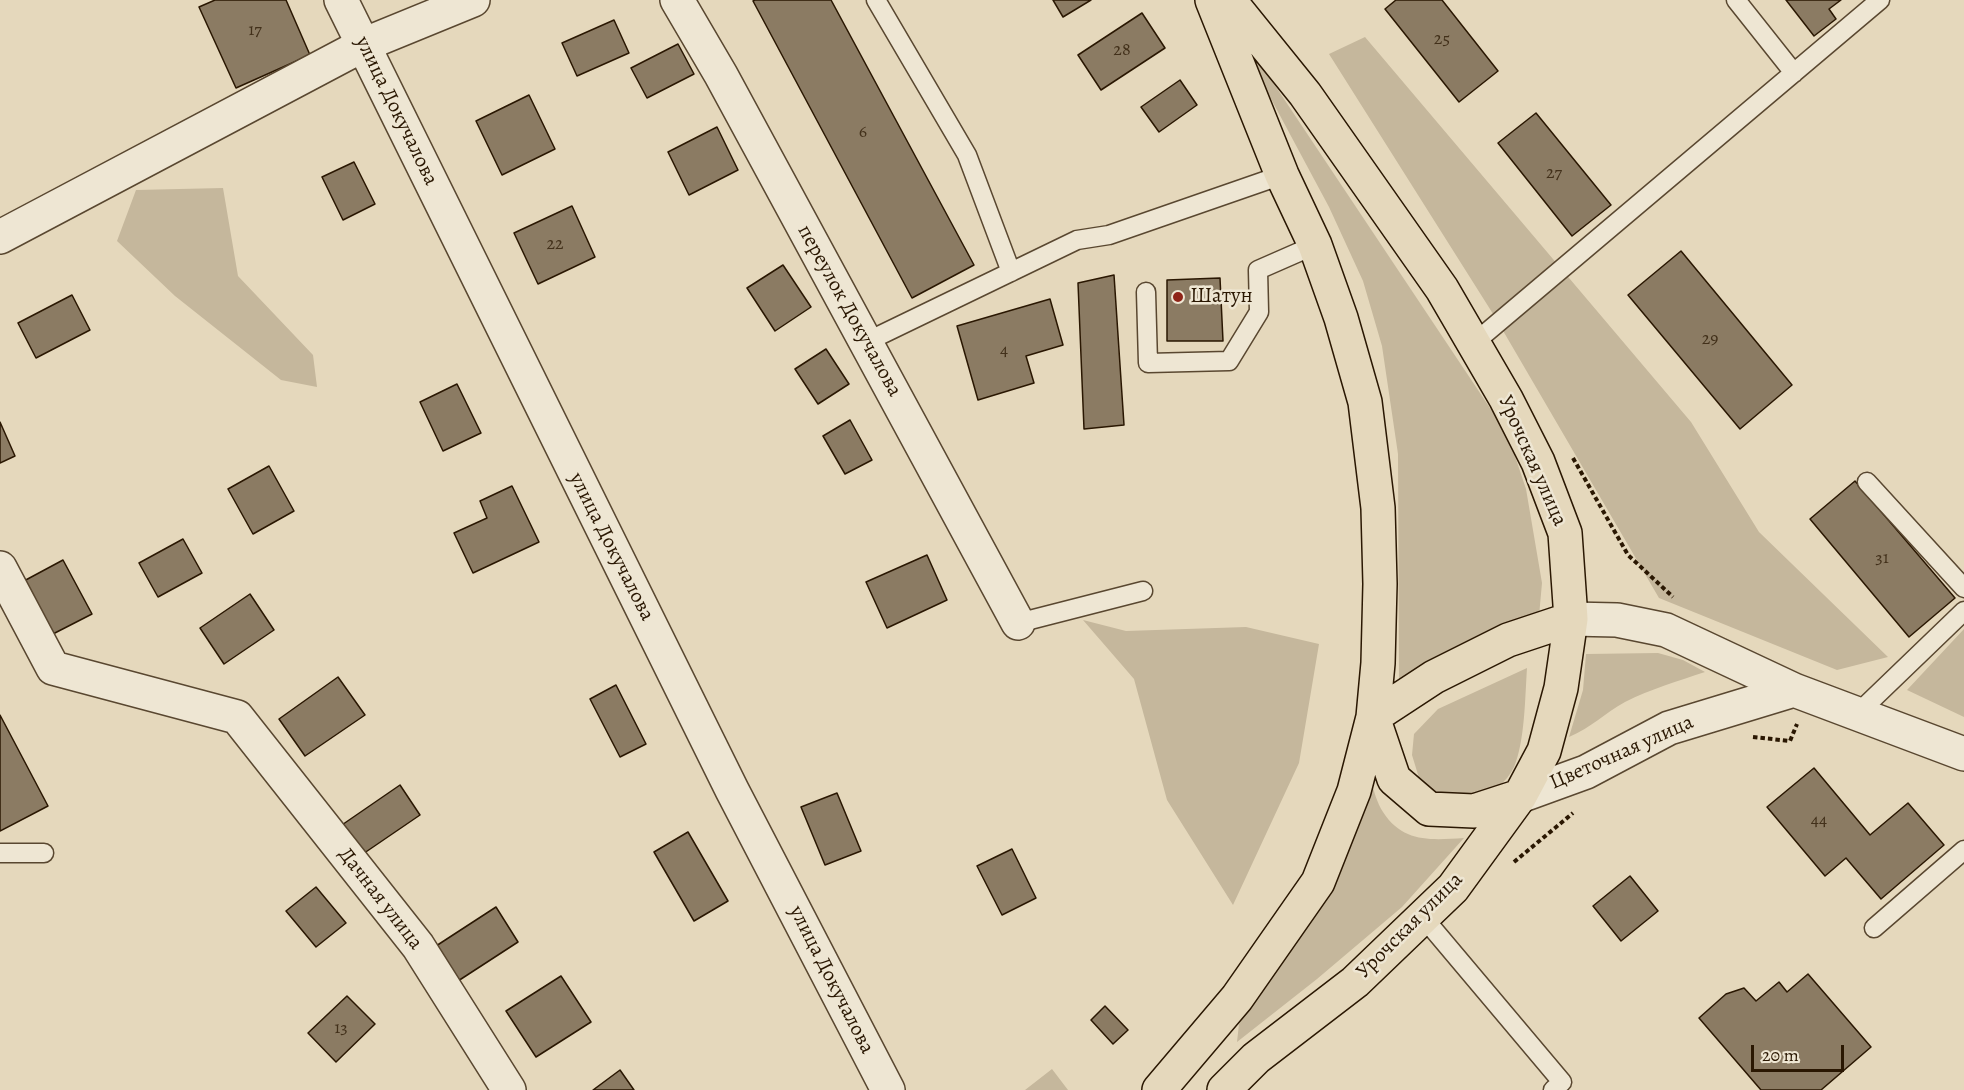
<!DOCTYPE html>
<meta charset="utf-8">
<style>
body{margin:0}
#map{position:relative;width:1964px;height:1090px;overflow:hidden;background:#e5d8bc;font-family:Alegreya,serif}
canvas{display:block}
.scale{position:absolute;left:1751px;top:1045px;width:93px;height:27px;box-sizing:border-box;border:3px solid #2a1702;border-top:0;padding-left:8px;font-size:18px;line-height:21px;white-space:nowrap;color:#2a1702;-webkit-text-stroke:4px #eee6d3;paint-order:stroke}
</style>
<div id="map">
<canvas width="1964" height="1090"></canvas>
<div class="scale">20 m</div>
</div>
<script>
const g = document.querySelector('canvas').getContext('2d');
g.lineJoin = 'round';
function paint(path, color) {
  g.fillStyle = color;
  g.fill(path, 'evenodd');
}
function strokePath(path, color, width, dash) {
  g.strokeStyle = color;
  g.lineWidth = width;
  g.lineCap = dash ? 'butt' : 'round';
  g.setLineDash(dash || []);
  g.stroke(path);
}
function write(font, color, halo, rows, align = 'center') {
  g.font = font + ' Alegreya,serif';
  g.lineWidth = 5;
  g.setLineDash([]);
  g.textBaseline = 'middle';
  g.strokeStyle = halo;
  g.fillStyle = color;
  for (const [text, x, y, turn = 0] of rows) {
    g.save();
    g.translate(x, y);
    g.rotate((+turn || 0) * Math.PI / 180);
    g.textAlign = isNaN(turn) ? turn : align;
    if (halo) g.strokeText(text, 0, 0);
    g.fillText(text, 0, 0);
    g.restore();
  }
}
paint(new Path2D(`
 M1240 33 1508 435 1526 489 1542 583 1539 616 1399 684 1398 454 1382 346 1363 281 1329 207 1247 54Z
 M1365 37 1691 422 1759 532 1888 657 1837 670 1659 598 1495 317 1329 54Z
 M223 188 238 276 313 355 317 387 281 380 175 296 117 241 136 190Z
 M1083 620 1126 631 1246 627 1319 644 1299 763 1233 905 1167 800 1134 679Z
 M1964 629V717L1907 690Z
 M1658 653 1683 660 1705 672C1678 681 1651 689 1625 702 1605 713 1591 728 1569 737L1583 690 1586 654Z
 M1527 668C1525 697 1525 741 1514 767 1507 782 1491 794 1478 803L1435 794 1419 778 1412 755 1414 734 1438 709Z
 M1371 781C1374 791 1377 803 1383 812 1403 843 1431 840 1464 838L1402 907 1317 979 1237 1042 1239 1024 1307 926Z
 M1052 1069 1068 1090H1025Z`), '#c5b79c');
const building = new Path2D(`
 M215 0H286L310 55 236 88 199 7Z
 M755 0H831L974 265 912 298 753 1Z
 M1053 0H1091L1063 17Z
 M1396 0H1442L1498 71 1459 102 1385 9Z
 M1786 0H1841L1829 9 1836 19 1814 36Z
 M1142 13 1165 48 1101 90 1078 55Z
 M614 20 629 53 577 76 562 43Z
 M678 44 694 74 647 98 631 68Z
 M1180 80 1197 105 1159 132 1141 107Z
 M529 95 555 149 502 175 476 121Z
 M1536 113 1611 205 1572 236 1498 143Z
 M717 127 738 170 689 195 668 152Z
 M354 162 375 204 343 220 322 177Z
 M572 206 595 257 538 284 514 233Z
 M1681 251 1792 385 1740 429 1628 295Z
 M783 265 811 307 775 331 747 288Z
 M1114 275 1124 425 1084 429 1078 283Z
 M1220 278 1223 341H1167V280Z
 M72 295 90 330 36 358 18 323Z
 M1050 299 1063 345 1026 356 1034 383 978 400 957 326Z
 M826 349 849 384 818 404 795 369Z
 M457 384 481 433 443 451 420 402Z
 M850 420 872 460 845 474 823 436Z
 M0 422 15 456 0 463Z
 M269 466 294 511 253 534 228 489Z
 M1855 481 1955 598 1909 637 1810 519Z
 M512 486 539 542 473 573 454 533 487 518 480 501Z
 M183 539 202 573 158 597 139 563Z
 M927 555 947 600 887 628 866 582Z
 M63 560 92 614 51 635 22 582Z
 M250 594 274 630 224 664 200 628Z
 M338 677 365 715 305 756 279 719Z
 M616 685 646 744 620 757 590 699Z
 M0 715 48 806 0 831Z
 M1814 768 1870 835 1908 803 1944 845 1881 899 1846 858 1825 876 1767 807Z
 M400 785 420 815 357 858 336 829Z
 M837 793 861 851 825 865 801 807Z
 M688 832 728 901 694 921 654 852Z
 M1012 849 1036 898 1002 915 977 866Z
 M1630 876 1658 911 1621 941 1593 906Z
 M316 887 346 923 316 947 286 911Z
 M496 907 518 942 458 981 436 946Z
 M1808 974 1871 1047 1821 1090H1761L1699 1018 1726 994 1744 988 1756 1001 1779 982 1787 992Z
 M561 976 591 1022 536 1057 506 1011Z
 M347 996 375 1024 336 1062 308 1033Z
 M1105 1006 1128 1030 1113 1044 1091 1020Z
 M620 1070 634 1090H593Z`);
paint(building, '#8b7b63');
strokePath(building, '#2a1702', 1.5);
const lane = new Path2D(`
 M876 0 967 155 1011 272
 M1736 0 1794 73
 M1146 292 1148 363 1229 361 1259 312 1258 270 1315 245
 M866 342 1077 240 1109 235 1282 175
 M1474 343 1880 0
 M1867 482 1964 588
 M1018 623 1143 591
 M1857 714 1964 611
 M0 853H44
 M1423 917 1562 1082 1553 1090
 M1874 928 1964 850`);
const street = new Path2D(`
 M341 0 732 790 888 1090
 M677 0 721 75 1018 623
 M0 237 363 45 473 0
 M0 568 53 668 237 717 418 946 509 1090
 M1571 619 1617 620 1666 630 1794 690 1964 754
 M1520 796 1586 772 1669 728 1794 690`);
const primary = new Path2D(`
 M1520 796 1474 811 1429 809 1394 779 1373 717 1434 677 1508 640 1571 619
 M1159 1090 1237 998 1318 882 1354 791 1373 717 1378 663 1380 584 1378 508 1365 402 1341 318 1315 245 1282 175 1212 0
 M1224 1090 1256 1058 1355 982 1453 888 1520 796 1544 751 1561 688 1571 619 1565 533 1538 462 1506 399 1442 289 1305 94 1229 0`);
strokePath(lane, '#594730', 21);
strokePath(street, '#594730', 36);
strokePath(primary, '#2a1702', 36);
strokePath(new Path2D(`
 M1573 458 1628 555 1673 597
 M1753 737 1790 741 1797 724
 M1514 862 1573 813`), '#2a1702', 4, [4.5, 3]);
strokePath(lane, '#eee6d3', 18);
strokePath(street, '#eee6d3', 33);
strokePath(primary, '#e5d8bc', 33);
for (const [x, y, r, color] of [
 [1178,297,6,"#8f2418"]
]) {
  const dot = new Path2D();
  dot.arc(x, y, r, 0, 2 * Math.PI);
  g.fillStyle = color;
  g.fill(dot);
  strokePath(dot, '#eee6d3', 2);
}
write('18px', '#42301a', null, [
 ["17",255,31],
 ["25",1442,40],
 ["28",1122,51],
 ["6",863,133],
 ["27",1554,174],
 ["22",555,245],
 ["29",1710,340],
 ["4",1004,351],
 ["31",1882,559],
 ["44",1819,821],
 ["13",341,1029]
]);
write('21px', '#2a1702', '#eee6d3', [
 ["улица Докучалова",396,111,64],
 ["переулок Докучалова",849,311,61],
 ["Урочская улица",1532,461,66],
 ["улица Докучалова",611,547,63],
 ["Цветочная улица",1622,753,-24],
 ["Дачная улица",380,899,52],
 ["Урочская улица",1410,926,-45],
 ["улица Докучалова",831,980,63]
]);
write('21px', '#2a1702', '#eee6d3', [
 ["Шатун",1190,297]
], 'left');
</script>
